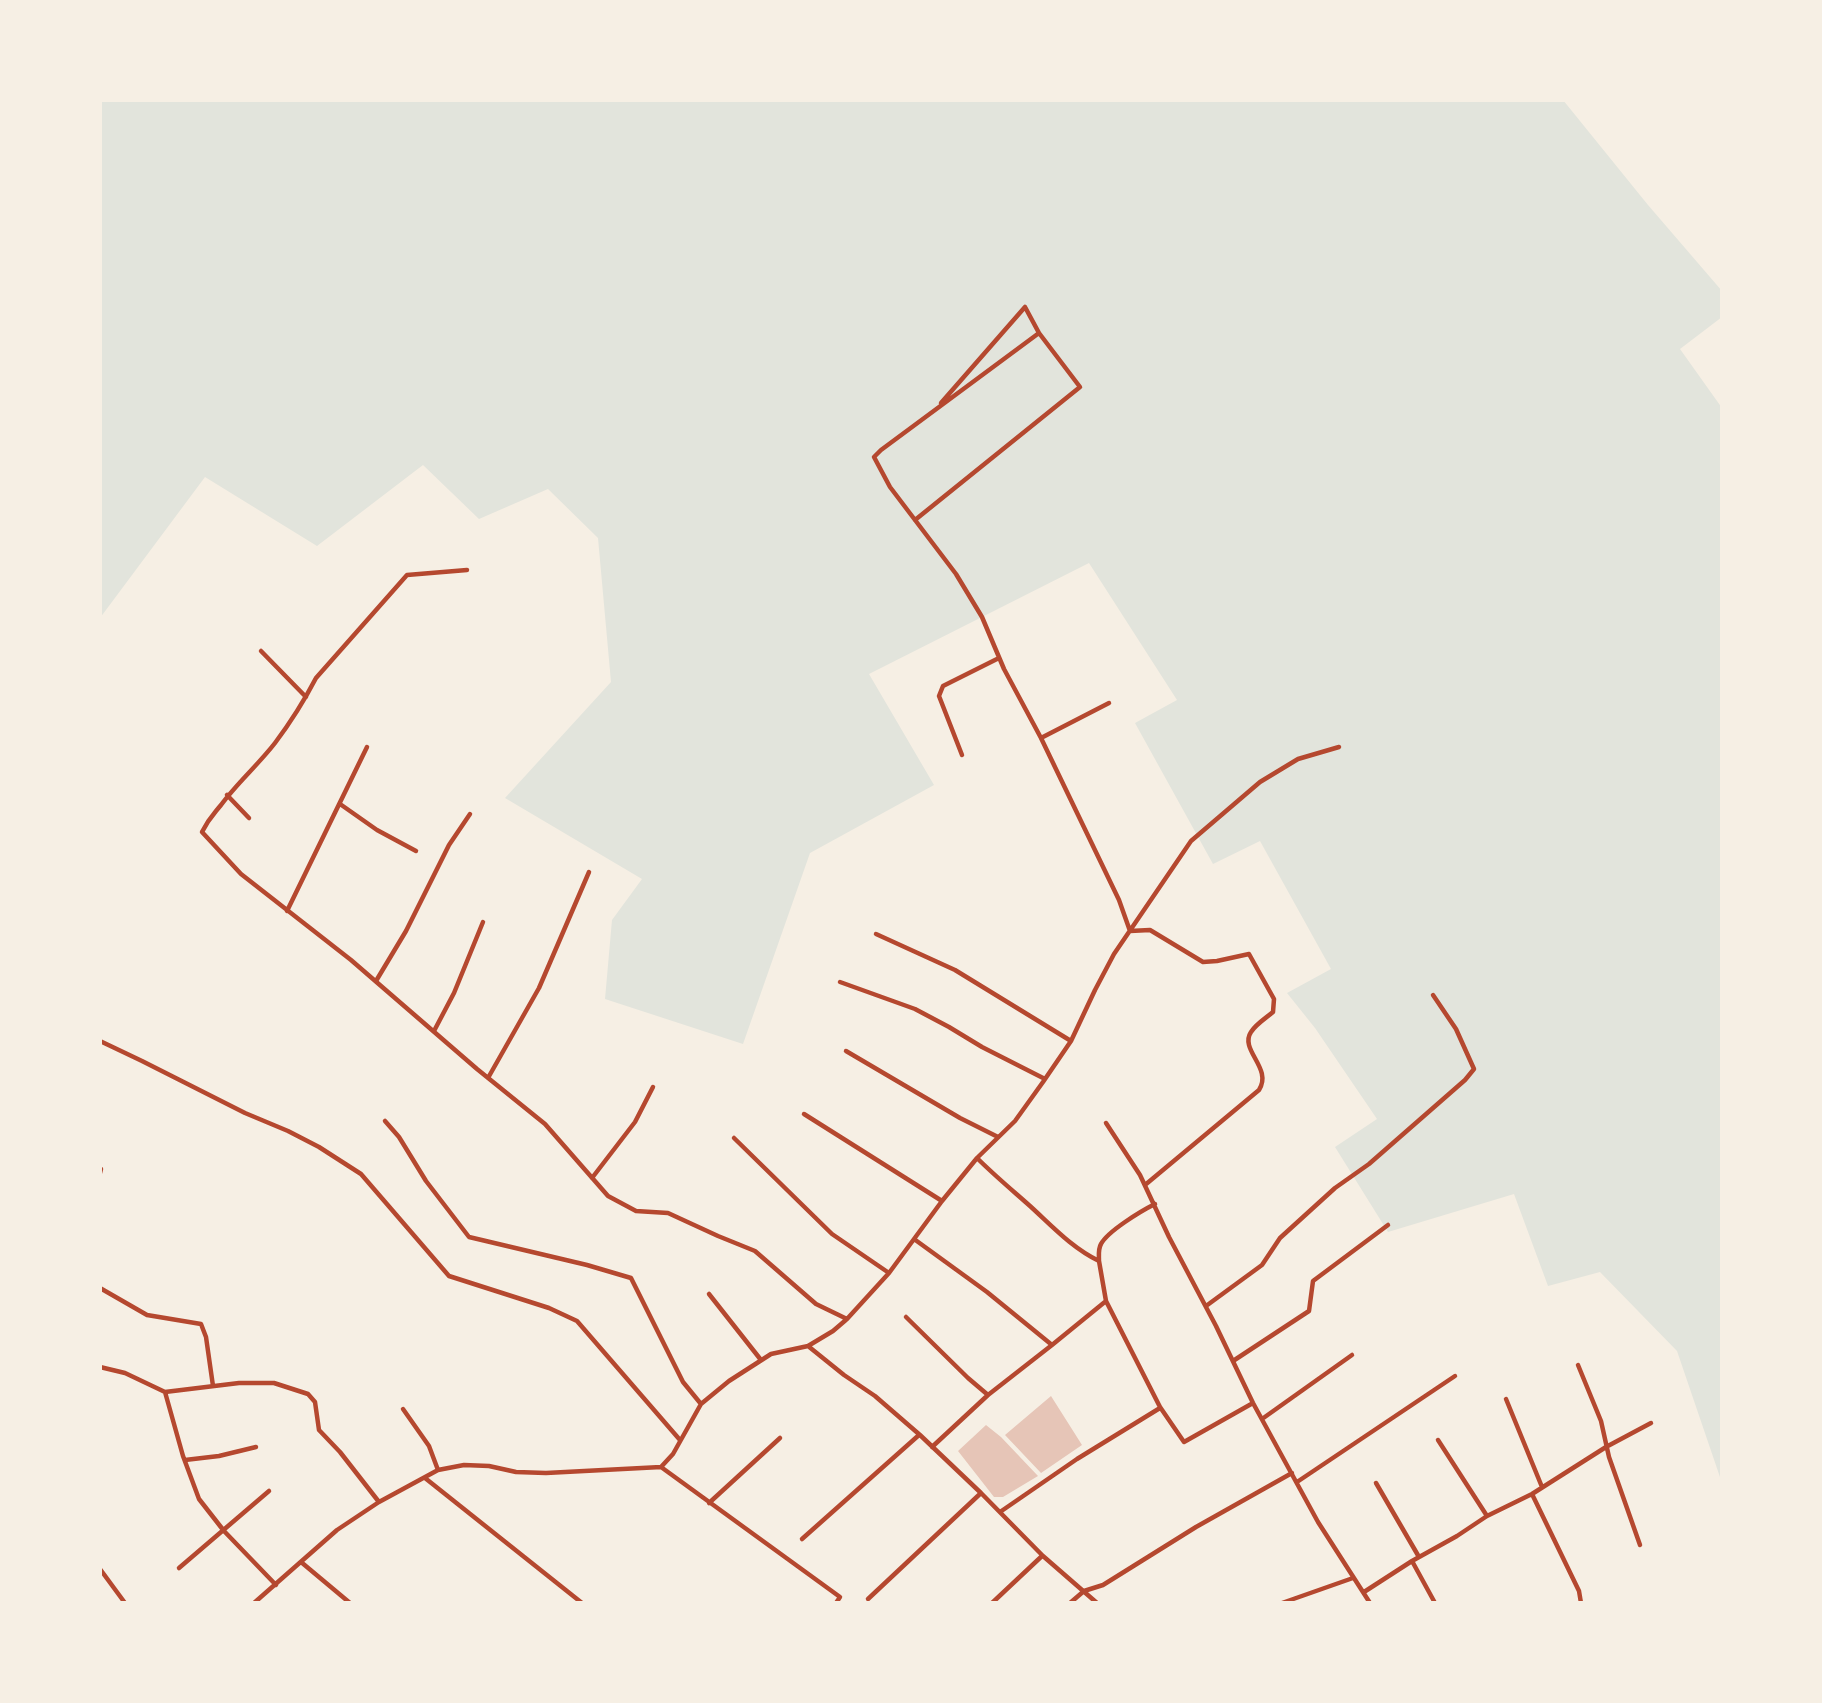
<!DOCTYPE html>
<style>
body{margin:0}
#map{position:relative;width:1822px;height:1703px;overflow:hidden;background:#f6efe4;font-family:Manrope,sans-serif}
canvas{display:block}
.frame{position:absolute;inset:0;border:102px solid #f6efe4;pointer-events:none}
</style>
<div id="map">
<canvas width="1822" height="1703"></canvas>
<div class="frame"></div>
</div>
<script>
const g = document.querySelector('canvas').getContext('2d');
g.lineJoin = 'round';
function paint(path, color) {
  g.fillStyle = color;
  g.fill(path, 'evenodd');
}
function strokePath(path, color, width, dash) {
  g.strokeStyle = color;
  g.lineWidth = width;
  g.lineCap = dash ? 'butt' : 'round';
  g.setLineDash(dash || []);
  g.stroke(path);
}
paint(new Path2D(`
 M100 100H1563L1648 205 1722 291V317L1680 349 1722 408V1483L1677 1351 1600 1272 1548 1286 1514 1194 1388 1232 1335 1147 1377 1119 1315 1028 1287 993 1331 969 1260 841 1213 864 1135 723 1177 700 1089 563 869 674 934 785 810 853 743 1044 605 999 612 920 642 879 505 798 611 682 598 538 548 489 479 519 423 465 317 546 205 477 100 618Z`), '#e2e4dc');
paint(new Path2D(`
 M1051 1396 1082 1445 1041 1473 1005 1435Z
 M986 1425 1001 1437 1038 1476 1003 1497H994L958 1451Z`), '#e6c5b7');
strokePath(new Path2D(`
 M941 403 1025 307 1039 333
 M915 520 1080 387 1039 333 881 450 874 457 890 487 956 574 982 617 1004 669 1041 738 1119 900 1130 931 1150 930 1203 962 1217 961 1249 954 1274 999 1273 1012C1266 1018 1256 1024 1251 1032 1239 1050 1273 1068 1259 1090L1145 1185
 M467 570 407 575 316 678C304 701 290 723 275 743 258 765 237 783 221 805 212 816 209 818 202 832L241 874 351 960 477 1069 545 1124 608 1196 636 1211 668 1213 718 1236 755 1251 816 1304 847 1319
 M261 651 306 697
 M1041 738 1109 703
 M962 755 939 696 943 686 999 658
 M227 795 249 818
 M340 804 377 830 416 851
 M287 911 367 747
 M876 934 955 970 1071 1041
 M376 981 406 931 449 845 470 814
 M840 982 915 1009 949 1027 982 1047 1045 1079
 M434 1031 454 993 483 922
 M100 1041 142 1061 245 1113 288 1131 319 1147 361 1174 449 1276 549 1308 577 1321 680 1440
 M846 1051 960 1118 998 1137
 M488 1078 539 988 589 872
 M804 1114 942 1201
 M385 1121 399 1137 426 1181 469 1237 587 1265 631 1278 683 1382 701 1404
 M1106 1123 1140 1175 1169 1237 1216 1326 1253 1403 1318 1522 1370 1603
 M734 1138 832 1234 889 1273
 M977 1158C994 1175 1012 1190 1030 1206 1052 1226 1072 1248 1099 1261L1106 1301 1160 1407 1184 1442 1253 1403
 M100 1173 101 1169
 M592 1178 635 1122 653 1087
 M914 1239 987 1292 1052 1345 1106 1301
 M1099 1261C1099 1255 1098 1249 1101 1244 1108 1231 1141 1211 1155 1204
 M100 1288 147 1315 201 1324 206 1337 213 1386
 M709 1294 761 1360
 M1206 1306 1262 1265 1280 1238 1335 1188 1369 1164 1465 1080 1474 1069 1456 1029 1433 995
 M906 1317 968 1378 988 1395 932 1447
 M808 1346 844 1375 875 1396 920 1435 981 1493 1043 1556 1097 1603
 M1233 1361 1309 1311 1313 1281 1388 1225
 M1578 1365 1601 1421 1609 1457 1640 1545
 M100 1367 125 1373 165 1392 239 1383H274L308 1394 315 1402 319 1430 340 1452 379 1502
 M165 1392 183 1456 199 1499 224 1531 276 1585
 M988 1395 1052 1345
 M1506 1399 1542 1487
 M403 1409 429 1446 438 1470
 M1262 1419 1352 1355
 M1438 1440 1487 1516
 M185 1460 219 1456 256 1447
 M661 1467 840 1597 836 1603
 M425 1478 582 1603
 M1297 1482 1455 1376
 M1376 1483 1419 1557
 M1532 1494 1579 1591 1581 1603
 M709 1503 780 1438
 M1000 1512 1077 1459 1160 1408
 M802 1539 919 1435
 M1412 1561 1435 1603
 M301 1562 350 1603
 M179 1568 269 1491
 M100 1569 125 1603
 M1364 1592 1412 1561 1457 1536 1487 1516 1532 1494 1606 1447 1651 1423
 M868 1599 981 1493
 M254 1603 337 1530 379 1502 438 1470 464 1465 489 1466 516 1472 546 1473 661 1467 673 1454 701 1404 729 1381 771 1354 808 1346 833 1331 847 1319 889 1273 942 1201 977 1158 1015 1121 1043 1082 1071 1041 1095 990 1114 954 1191 841 1260 782 1298 759 1339 747
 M992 1603 1042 1556
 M1070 1603 1084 1591 1103 1585 1196 1527 1292 1473
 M1282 1603 1353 1578`), '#b5482f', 4.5);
</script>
